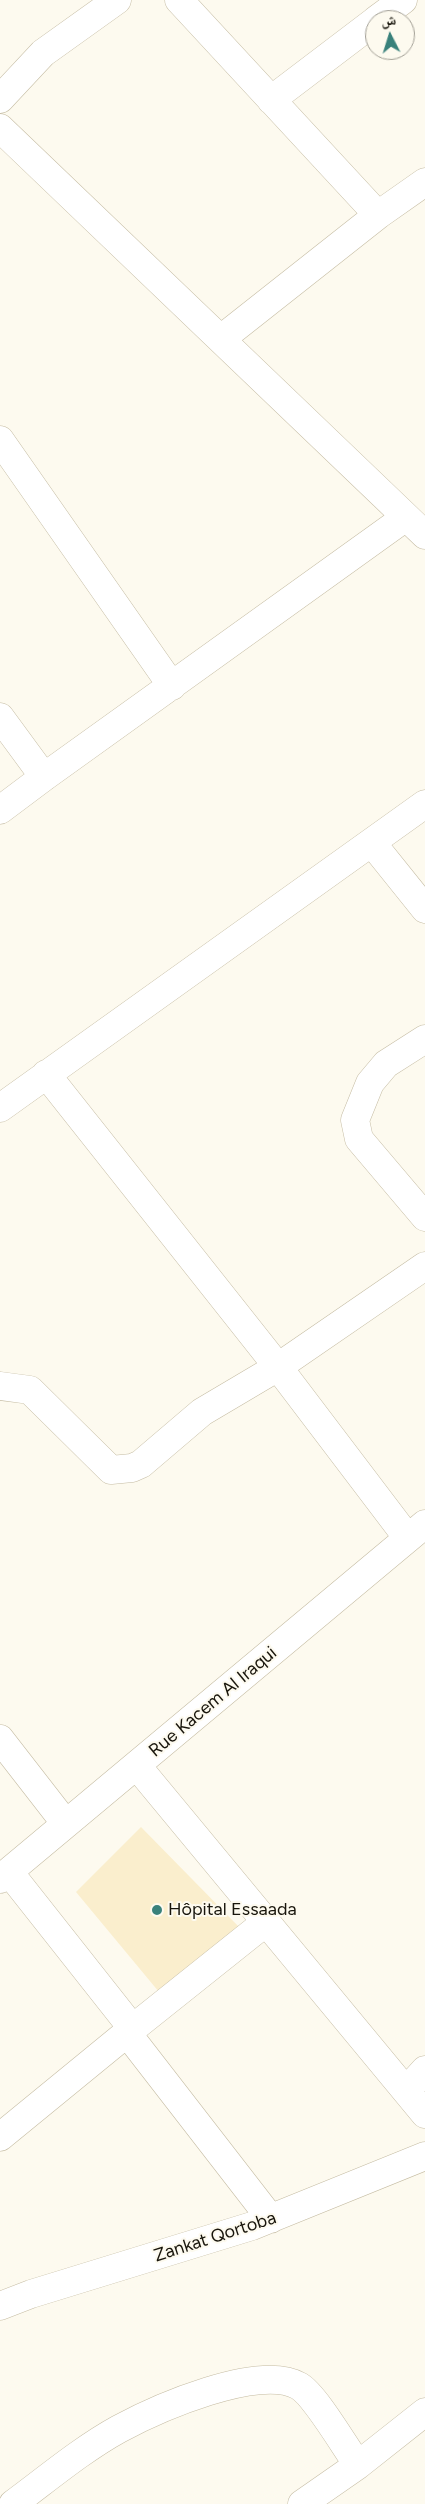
<!DOCTYPE html>
<meta charset="utf-8">
<style>
body{margin:0}
#map{position:relative;width:425px;height:2504px;overflow:hidden;background:#fdfaef;font-family:Figtree,"Noto Naskh Arabic",sans-serif}
canvas{display:block}
.north{position:absolute;left:365px;top:10px;width:50px;height:50px;box-sizing:border-box;background:#fdfaef;border:1px solid #a19e94;border-radius:50%;rotate:355deg;font-size:14px;font-weight:700;line-height:20px;text-align:center;color:#18150c}
.north::after{content:'';display:block;margin:auto;width:18px;height:22px;background:#39817b;clip-path:polygon(50% 0,100% 100%,50% 72%,0 100%)}
</style>
<div id="map">
<canvas width="425" height="2504"></canvas>
<div class="north">ش</div>
</div>
<script>
const g = document.querySelector('canvas').getContext('2d');
g.lineJoin = 'round';
function paint(path, color) {
  g.fillStyle = color;
  g.fill(path, 'evenodd');
}
function strokePath(path, color, width, dash) {
  g.strokeStyle = color;
  g.lineWidth = width;
  g.lineCap = dash ? 'butt' : 'round';
  g.setLineDash(dash || []);
  g.stroke(path);
}
function write(font, color, halo, rows, align = 'center') {
  g.font = font + ' Figtree,sans-serif';
  g.lineWidth = 4;
  g.setLineDash([]);
  g.textBaseline = 'middle';
  g.strokeStyle = halo;
  g.fillStyle = color;
  for (const [text, x, y, turn = 0] of rows) {
    g.save();
    g.translate(x, y);
    g.rotate((+turn || 0) * Math.PI / 180);
    g.textAlign = isNaN(turn) ? turn : align;
    if (halo) g.strokeText(text, 0, 0);
    g.fillText(text, 0, 0);
    g.restore();
  }
}
paint(new Path2D(`
 M141 1827 241 1929 164 1998 76 1892Z`), '#faeecd');
const minor = new Path2D(`
 M179 0 378 215
 M376 20 403 0
 M0 99 43 53 117 0
 M271 100 375 21
 M0 128 425 535
 M221 339 378 215 425 182
 M0 440 172 686
 M0 717 44 777
 M0 810 44 777 406 517
 M372 843 425 909
 M425 1039 386 1064 370 1083 355 1120 359 1139 425 1217
 M46 1074 278 1367 407 1537
 M0 1108 425 804
 M0 1386 30 1390 111 1470 132 1468 141 1464 202 1412 278 1367 425 1266
 M0 1739 66 1824
 M137 1766 425 2114
 M9 1872 133 2029
 M0 1879 425 1524
 M127 2033 266 1922
 M406 2091 425 2070
 M0 2137 127 2033 271 2219
 M0 2306 31 2294 252 2226 425 2156
 M13 2504C47 2479 81 2450 119 2429 156 2409 259 2363 299 2386 315 2395 345 2447 358 2465
 M302 2504 358 2465 425 2412`);
strokePath(minor, '#c5bca3', 29);
strokePath(minor, '#fff', 28);
for (const [x, y, r, color] of [
 [157,1910,6,"#39817b"]
]) {
  const dot = new Path2D();
  dot.arc(x, y, r, 0, 2 * Math.PI);
  g.fillStyle = color;
  g.fill(dot);
  strokePath(dot, '#fdfaef', 2);
}
write('18px', '#18150c', '#fdfaef', [
 ["Rue Kacem Al Iraqui",213,1702,-40],
 ["Zankat Qortoba",215,2237,-18]
]);
write('18px', '#18150c', '#fdfaef', [
 ["Hôpital Essaada",168,1910]
], 'left');
</script>
